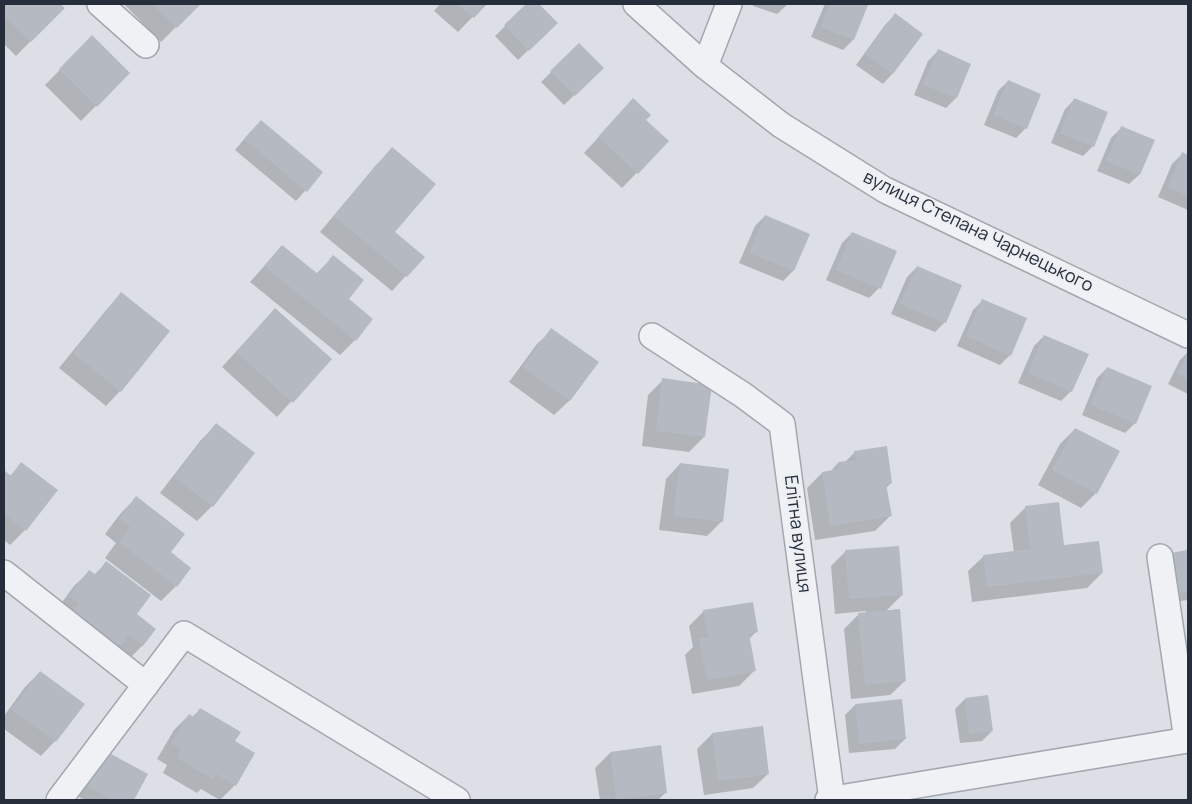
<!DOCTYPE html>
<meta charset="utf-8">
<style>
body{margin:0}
#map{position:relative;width:1192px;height:804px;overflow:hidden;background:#dce0e6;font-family:Manrope,sans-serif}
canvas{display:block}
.frame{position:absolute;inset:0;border:5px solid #272e3b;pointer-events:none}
</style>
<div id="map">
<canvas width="1192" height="804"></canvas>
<div class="frame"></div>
</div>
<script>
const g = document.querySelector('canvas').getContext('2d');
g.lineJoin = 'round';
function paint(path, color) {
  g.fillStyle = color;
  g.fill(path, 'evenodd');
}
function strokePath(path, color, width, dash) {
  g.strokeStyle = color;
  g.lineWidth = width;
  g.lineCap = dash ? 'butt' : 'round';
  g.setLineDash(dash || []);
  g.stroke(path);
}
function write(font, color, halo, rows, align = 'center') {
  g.font = font + ' Manrope,sans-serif';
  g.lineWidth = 4;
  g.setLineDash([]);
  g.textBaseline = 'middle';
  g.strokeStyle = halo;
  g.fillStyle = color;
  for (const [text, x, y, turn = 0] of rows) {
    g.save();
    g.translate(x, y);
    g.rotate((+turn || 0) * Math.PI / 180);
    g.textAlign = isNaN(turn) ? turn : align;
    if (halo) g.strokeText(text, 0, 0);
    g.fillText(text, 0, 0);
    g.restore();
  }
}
paint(new Path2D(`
 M4 4H58L63 8 16 56 4 44Z
 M126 4H199L161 42 125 5Z
 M440 4H485L458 32 434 11Z
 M528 4H537L556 23 518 60 495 36Z
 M753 4H788L777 14 753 6Z
 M825 4H861L867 6 853 40 843 50 811 37Z
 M895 15 892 74 883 84 856 65 885 25Z
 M92 37 128 73 81 121 45 85Z
 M579 45 602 68 564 105 541 82Z
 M938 51 956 98 946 108 914 95 928 61Z
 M1008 81 1026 128 1016 138 984 125 998 91Z
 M1075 99 1093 146 1083 156 1051 143 1065 109Z
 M619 115 644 120 667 141 622 188 584 153Z
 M1121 128 1139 175 1129 184 1097 171 1111 138Z
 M251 131 322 172 296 201 235 150Z
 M392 149 394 232 423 257 392 291 320 232 377 164Z
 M1182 154 1188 156V210L1158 197 1172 164Z
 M765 216 808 235 793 271 783 281 739 263 755 226Z
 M852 233 879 288 869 298 826 280 842 243Z
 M282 246 316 274 333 257 347 299 355 340 340 355 250 282Z
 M917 267 945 322 935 332 891 314 907 277Z
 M121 294 120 391 106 406 59 368 107 309Z
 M983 300 1010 355 1000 365 957 346 973 310Z
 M275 309 330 359 277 417 222 367Z
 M552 330 597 363 569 401 554 415 509 382 537 344Z
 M1044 336 1071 391 1061 401 1018 383 1034 346Z
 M1188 352V394L1168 384 1180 360Z
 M1107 368 1135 423 1125 433 1082 415 1097 378Z
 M663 380 704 437 689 452 642 446 648 395Z
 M216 425 212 506 197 521 160 493 201 440Z
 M1075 429 1096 493 1081 508 1038 485 1060 444Z
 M855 452 891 483 886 488 890 516 875 531 815 540 807 488 822 473 830 472 838 463 845 462Z
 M21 464 25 530 10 545 4 540V471L10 476Z
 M680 464 722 521 707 536 659 530 666 479Z
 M136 498 169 553 176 586 161 601 105 558 116 543 105 534 121 513Z
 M1058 504 1063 547 1102 573 1087 588 972 602 968 571 983 557 1014 553 1010 523 1025 508Z
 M846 551 902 595 885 612 905 681 890 695 851 699 844 629 859 614H866V611L835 614 831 566Z
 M1188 552V600L1167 603 1171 554Z
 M106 563 135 615 143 645 128 660 55 612 74 586 89 572 94 575Z
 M704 611 756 632 749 639 754 671 739 686 692 694 685 655 693 647 689 626Z
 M40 672 55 741 41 756 4 729V716L25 687Z
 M965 699 992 731 982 741 960 743 955 709Z
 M855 705 905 739 895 749 849 753 845 715Z
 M200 710 233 742 235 785 220 800 201 789 197 793 163 773 167 765 157 759 174 730 189 715 192 717Z
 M712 734 768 774 753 788 704 795 697 749Z
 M610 753 666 792 658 800H600L595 768Z
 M111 755 147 774 133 800H85L77 796 101 765Z`), '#0003');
paint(new Path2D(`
 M4 4H60L65 8 31 42 4 15Z
 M153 4H201L177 28Z
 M457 4H487L474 18Z
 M526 4H539L558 23 529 51 504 25Z
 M830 4H864L868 5 854 40 820 27Z
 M895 13 923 34 893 74 865 54Z
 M92 35 130 73 97 107 59 69Z
 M579 43 604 68 575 96 550 71Z
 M938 49 971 64 957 98 923 85Z
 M1008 80 1041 94 1027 129 993 115Z
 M633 98 651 115 646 120 669 141 638 174 598 137Z
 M1074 98 1108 112 1094 147 1060 133Z
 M261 120 323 172 307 192 244 139Z
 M1121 126 1155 140 1140 175 1106 161Z
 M392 147 436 184 395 232 425 257 407 277 334 216Z
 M1182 152 1188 155V196L1168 187Z
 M765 215 810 234 794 271 749 253Z
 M852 232 897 251 881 289 836 270Z
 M282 245 318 274 333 255 364 280 349 299 373 319 356 341 264 266Z
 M917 266 962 285 946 323 900 304Z
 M121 292 170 331 121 392 73 353Z
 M982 299 1027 318 1011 356 966 336Z
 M275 308 332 359 293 403 236 352Z
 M551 328 599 362 570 401 523 367Z
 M1044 335 1089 354 1072 392 1028 373Z
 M1188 352V379L1177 373Z
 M1107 367 1152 386 1136 424 1091 405Z
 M662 378 712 385 705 437 656 431Z
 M216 423 255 453 213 507 174 477Z
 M1075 428 1120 451 1097 494 1052 470Z
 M887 446 892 483 886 484 892 516 830 526 822 472 839 469 838 462 856 460 854 451Z
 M21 462 58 490 26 531 4 514V470L11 476Z
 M680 463 729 469 723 522 673 516Z
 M136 496 185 534 171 552 191 568 177 587 119 542 130 527 119 519Z
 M1059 502 1064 545 1099 541 1103 573 987 587 983 555 1030 549 1025 506Z
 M899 546 903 595 849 599 845 550Z
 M1188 550V592L1176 593 1171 553Z
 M106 561 151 595 137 614 156 629 143 646 129 635 120 647 73 611 79 604 69 596 89 570 96 575Z
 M753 602 758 632 749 634 756 671 707 680 699 639 708 637 703 610Z
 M900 609 906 681 865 685 858 613Z
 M40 671 85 704 56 742 11 709Z
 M988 695 993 731 969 734 965 698Z
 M902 699 906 739 859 744 855 704Z
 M200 708 241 732 235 741 255 753 236 786 216 774 213 779 177 758 181 750 171 743 189 714 194 717Z
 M763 726 769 774 718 781 712 733Z
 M661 745 667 793 616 800 610 752Z
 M111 754 148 774 134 800H113L86 786Z`), '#b4b9c2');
const minor = new Path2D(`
 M100 4 146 45
 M636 4 705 66 781 125 885 190 1188 335
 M705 66 729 4
 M652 336 743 395 782 424 832 800
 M1160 557 1187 740
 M4 573 146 685
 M59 800 184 634 457 800
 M828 800 1188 740`);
strokePath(minor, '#a2a7af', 28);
strokePath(minor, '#eff1f4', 25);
write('18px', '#272e3b', '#eceff4', [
 ["вулиця Степана Чарнецького",978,232,26],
 ["Елітна вулиця",797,534,83]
]);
</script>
